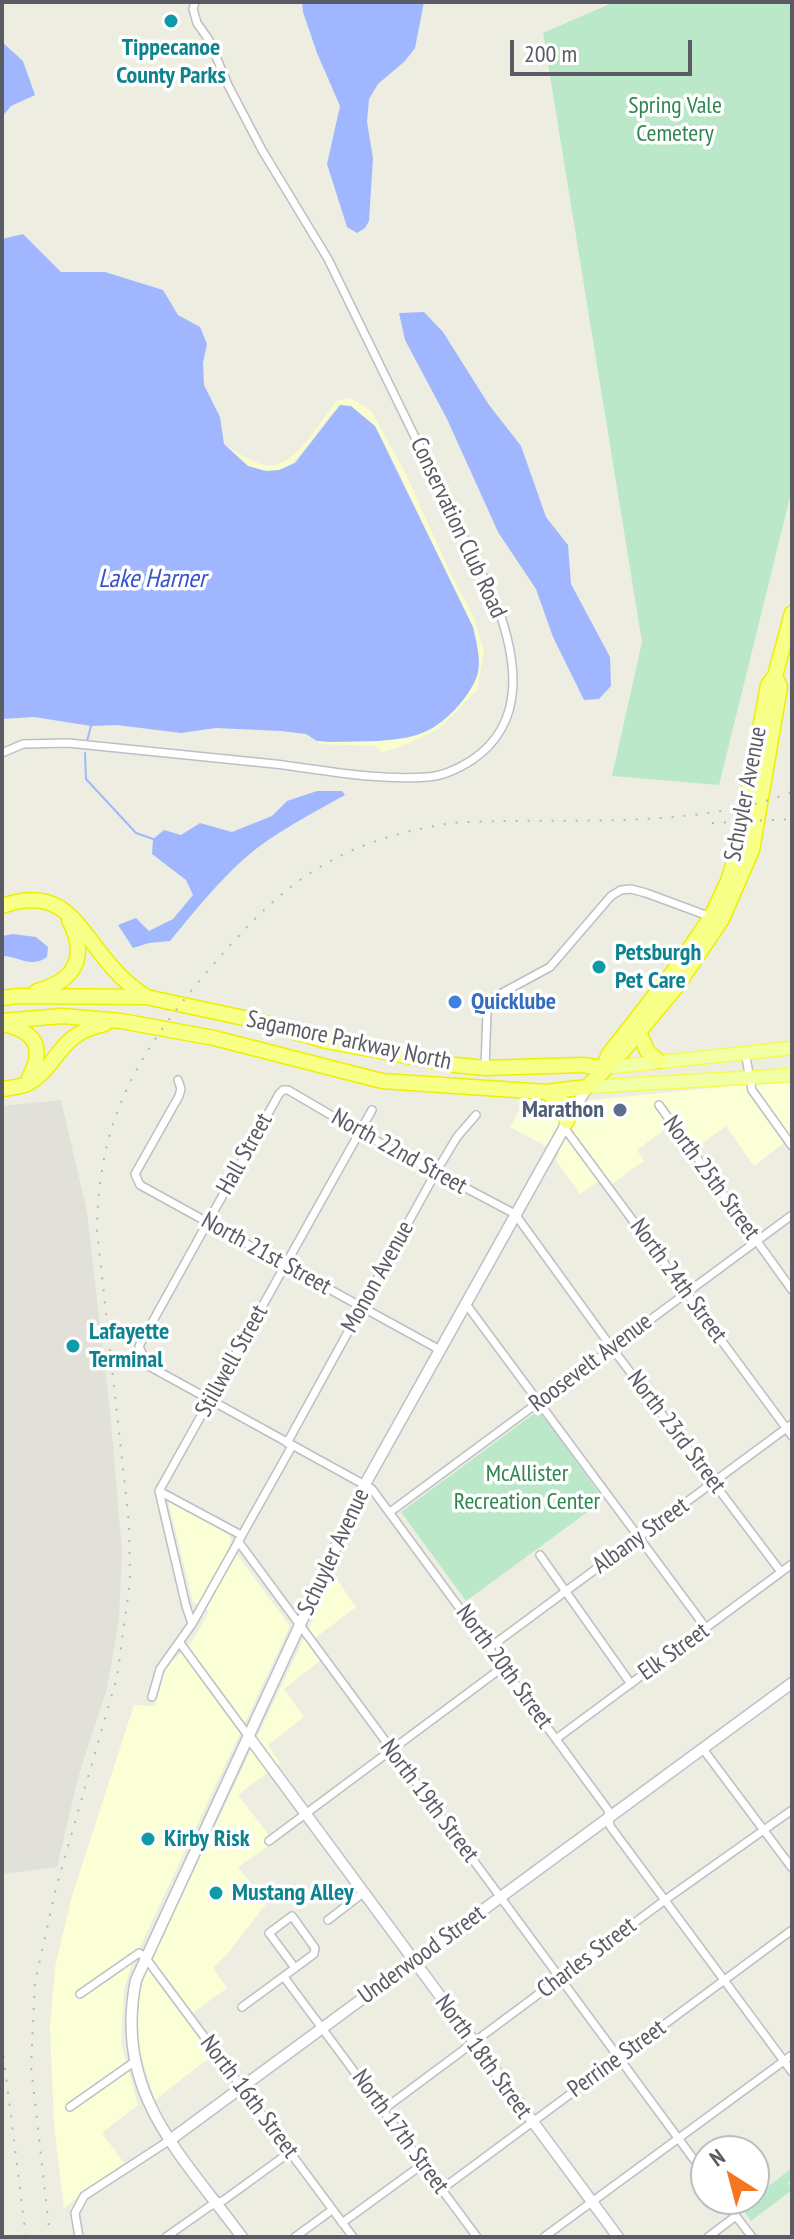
<!DOCTYPE html>
<style>
body{margin:0}
#map{position:relative;width:794px;height:2239px;overflow:hidden;background:#edeee1;font-family:"PT Sans Narrow",sans-serif}
canvas{display:block}
.frame{position:absolute;inset:0;border:4px solid #5a5b63;pointer-events:none}
.north{position:absolute;left:690px;top:2135px;width:80px;height:80px;box-sizing:border-box;background:#fff;border:2px solid #bdbdc1;border-radius:50%;rotate:324deg;font-size:22px;font-weight:700;line-height:32px;text-align:center;color:#5a5b63}
.north::after{content:'';display:block;margin:auto;width:28px;height:36px;background:#f57521;clip-path:polygon(50% 0,100% 100%,50% 72%,0 100%)}
.scale{position:absolute;left:510px;top:40px;width:182px;height:36px;box-sizing:border-box;border:4px solid #5a5b63;border-top:0;padding-left:10px;font-size:24px;line-height:28px;white-space:nowrap;color:#5a5b63;-webkit-text-stroke:6px #fff;paint-order:stroke}
</style>
<div id="map">
<canvas width="794" height="2239"></canvas>
<div class="frame"></div>
<div class="north">N</div>
<div class="scale">200 m</div>
</div>
<script>
const g = document.querySelector('canvas').getContext('2d');
g.lineJoin = 'round';
function paint(path, color) {
  g.fillStyle = color;
  g.fill(path, 'evenodd');
}
function strokePath(path, color, width, dash) {
  g.strokeStyle = color;
  g.lineWidth = width;
  g.lineCap = dash ? 'butt' : 'round';
  g.setLineDash(dash || []);
  g.stroke(path);
}
function write(font, color, halo, rows, align = 'center') {
  g.font = font + ' "PT Sans Narrow",sans-serif';
  g.lineWidth = 7;
  g.setLineDash([]);
  g.textBaseline = 'middle';
  g.strokeStyle = halo;
  g.fillStyle = color;
  for (const [text, x, y, turn = 0] of rows) {
    g.save();
    g.translate(x, y);
    g.rotate((+turn || 0) * Math.PI / 180);
    g.textAlign = isNaN(turn) ? turn : align;
    if (halo) g.strokeText(text, 0, 0);
    g.fillText(text, 0, 0);
    g.restore();
  }
}
paint(new Path2D(`
 M792 1080V1153L784 1143 754 1166 726 1126 688 1154 668 1127 637 1150 644 1161 605 1189 599 1181 580 1194 556 1161 559 1153 510 1127 521 1107Z
 M168 1500 229 1535 231 1541 228 1550 238 1556 290 1626 132 1964 124 1989 121 2043 138 2105 102 2133 124 2163 64 2208 54 2125 50 2027 55 1967 72 1896 134 1705 155 1706 166 1667 192 1642 209 1611 193 1602Z
 M334 1575 356 1607 315 1638 327 1655 284 1689 304 1717 268 1745 280 1763 238 1795 274 1842 238 1867 266 1904 229 1952 213 1968 227 1988 191 2014 218 2051 155 2100 139 2050 137 2031 140 1989 145 1974Z`), '#fbffd5');
paint(new Path2D(`
 M61 1100 87 1212 111 1421 122 1552 119 1619 107 1688 78 1778 57 1867 2 1874V1106Z`), '#e1e1d9');
paint(new Path2D(`
 M614 2H792V489L719 785 612 776 642 642 543 33Z
 M539 1410 604 1500 466 1601 401 1512Z
 M791 2169 792 2180 788 2183 792 2190 751 2221 741 2207Z`), '#bce8ca');
paint(new Path2D(`
 M351 398 371 411 405 472 451 575 474 617 484 652 477 690 439 729 398 748 382 752 375 746 319 744 317 741C342 743 400 742 422 733 444 725 469 698 477 676 482 661 476 641 473 627L384 442 375 426 340 405C302 442 286 511 224 445 236 451 251 462 264 465 294 471 320 422 336 401Z`), '#f9fdce');
paint(new Path2D(`
 M302 2H424L415 48 405 61 378 84 369 99 367 122 373 158 369 221 365 228 357 233 347 227 327 164 340 106 317 53 303 12Z
 M2 42 23 61 35 95 11 106 2 117Z
 M23 234 61 272H105L163 290 178 315 200 327 207 344 203 363 204 385 220 417 224 444 248 466 266 471 279 470 295 463 340 405 351 406 375 426 473 627C476 641 482 661 477 676 469 698 444 725 422 733 398 743 356 741 330 742L317 741 306 734 281 731 216 728 181 733 117 725 91 726 34 717 2 719V239Z
 M424 312 443 332 489 405 521 446 546 517 568 545 571 584 610 657 611 686 599 699 584 700 553 637 536 589 498 532 447 419 405 340 399 313Z
 M317 791H342L345 795C311 814 275 832 245 858 217 883 194 912 170 941L149 943 133 948 118 925 136 918 149 931 173 919 193 895 186 880 152 854 153 839 164 830 181 835 200 823 232 832 272 816 287 801Z
 M13 934 36 937 48 947 47 957C30 969 20 956 2 956V936Z`), '#a0b7ff');
strokePath(new Path2D(`
 M87 741 91 726
 M85 753 86 779 136 833 153 839`), '#a0b7ff', 2);
const street = new Path2D(`
 M2 753 23 744 68 743C137 750 206 757 275 764 324 770 378 781 427 777 444 776 458 769 472 760 527 723 517 660 497 605L328 259 262 150 228 85 209 40 197 23 193 9 195 2
 M745 1052 752 1090 792 1146
 M485 1068 487 1012 491 999 550 967 611 896 621 890 631 889 646 893 711 917
 M178 1080 181 1089 179 1096 135 1174 140 1185 440 1350
 M659 1105 792 1290
 M563 1126 792 1436
 M466 1304 706 1628
 M287 1443 436 1172 457 1137 476 1115
 M159 1491 241 1535
 M390 1512 792 1215
 M238 1541 706 2176
 M540 1555 631 1684
 M781 1572 612 1348 515 1214 360 1132 288 1090H283L279 1094 139 1346 147 1365 372 1489 608 1810 610 1826 792 2072
 M192 1624 186 1606 159 1491 372 1110
 M180 1643 249 1737
 M489 1648 792 1424
 M152 1697 160 1669 192 1624 292 1446
 M556 1739 792 1564
 M703 1749 792 1868
 M269 1841 503 1667
 M292 1916 315 1948 314 1954 295 1968 269 1933Z
 M328 1920 363 1893
 M284 1977 477 2237
 M80 1994 139 1953 145 1957 353 2237
 M242 2007 295 1968
 M70 2107 134 2062
 M384 2109 665 1900 792 1810
 M442 2189 792 1930
 M723 2199 752 2237
 M342 2223 423 2164
 M79 2237 75 2213 84 2196 170 2140
 M166 2237 210 2206 224 2200 290 2152
 M295 2237 332 2210
 M544 2237 792 2055
 M708 2237 736 2216`);
const secondary = new Path2D(`
 M249 1737 618 2237
 M170 2140 792 1683
 M242 2237C180 2153 113 2092 136 1980L364 1486 587 1087`);
const primary = new Path2D(`
 M604 1068 792 1048
 M587 1087 792 1075`);
const highway = new Path2D(`
 M2 906C65 884 77 928 112 967 122 979 133 988 145 996
 M37 991C76 981 88 956 69 920
 M2 998 18 996 146 997 258 1021 326 1041 455 1065 485 1068 582 1065 604 1068
 M2 1021 62 1016 121 1021 214 1038 382 1081 546 1092 587 1087 623 1051 677 986 722 919 752 850 780 687 775 676
 M4 1024C36 1032 45 1048 29 1078
 M639 1032 647 1051 658 1061
 M606 1061 609 1054 677 967 711 917 728 881 737 853 768 685 775 676 792 613
 M2 1089C10 1088 20 1087 27 1084 60 1066 56 1034 105 1024
 M546 1092 562 1102 567 1121`);
strokePath(street, '#bebec6', 10);
strokePath(secondary, '#bebfc8', 13);
strokePath(primary, '#f3fb4e', 15);
strokePath(highway, '#edef00', 17);
strokePath(street, '#fff', 7);
strokePath(secondary, '#fff', 10);
strokePath(primary, '#f1ffa5', 12);
strokePath(highway, '#f7ff87', 14);
strokePath(new Path2D(`
 M712 823 792 819
 M2 2044 26 2237
 M50 2237 31 2066 35 1982 56 1888 117 1677 130 1582 129 1523 97 1231C98 1124 134 1059 201 979 278 887 328 843 451 823 561 816 688 832 792 792`), '#b7b7b8', 2, [2, 10]);
for (const [x, y, r, color] of [
 [171,21,8,"#0f9aa8"],
 [599,967,8,"#0f9aa8"],
 [455,1002,8,"#3f7fe0"],
 [620,1110,8,"#5c6f8a"],
 [73,1346,8,"#0f9aa8"],
 [148,1839,8,"#0f9aa8"],
 [216,1893,8,"#0f9aa8"]
]) {
  const dot = new Path2D();
  dot.arc(x, y, r, 0, 2 * Math.PI);
  g.fillStyle = color;
  g.fill(dot);
  strokePath(dot, '#fff', 3);
}
write('bold 24px', '#0d838f', '#fff', [
 ["Tippecanoe",171,48,"center"],
 ["County Parks",171,76,"center"],
 ["Petsburgh",615,953],
 ["Pet Care",615,981],
 ["Lafayette",89,1332],
 ["Terminal",89,1360],
 ["Kirby Risk",164,1839],
 ["Mustang Alley",232,1893]
], 'left');
write('24px', '#2e864f', '#fff', [
 ["Spring Vale",675,106],
 ["Cemetery",675,134],
 ["McAllister",527,1474],
 ["Recreation Center",527,1502]
]);
write('24px', '#5a5b63', '#fff', [
 ["Conservation Club Road",458,528,65],
 ["Schuyler Avenue",746,794,-79],
 ["Sagamore Parkway North",349,1041,12],
 ["North 22nd Street",399,1152,29],
 ["Hall Street",245,1154,-61],
 ["North 25th Street",711,1178,54],
 ["North 21st Street",266,1254,29],
 ["Monon Avenue",378,1277,-61],
 ["North 24th Street",678,1281,54],
 ["Stillwell Street",232,1361,-61],
 ["Roosevelt Avenue",591,1363,-37],
 ["North 23rd Street",676,1432,53],
 ["Albany Street",641,1536,-36],
 ["Schuyler Avenue",334,1552,-65],
 ["Elk Street",674,1652,-36],
 ["North 20th Street",504,1667,54],
 ["North 19th Street",429,1801,53],
 ["Underwood Street",422,1955,-36],
 ["Charles Street",587,1958,-37],
 ["North 18th Street",483,2057,54],
 ["Perrine Street",617,2059,-36],
 ["North 16th Street",249,2097,53],
 ["North 17th Street",400,2132,54]
]);
write('bold 24px', '#366cbe', '#fff', [
 ["Quicklube",471,1002]
], 'left');
write('bold 24px', '#4e5e75', '#fff', [
 ["Marathon",604,1110]
], 'right');
write('italic 26px', '#3b53ca', '#fff', [
 ["Lake Harner",152,580]
]);
</script>
